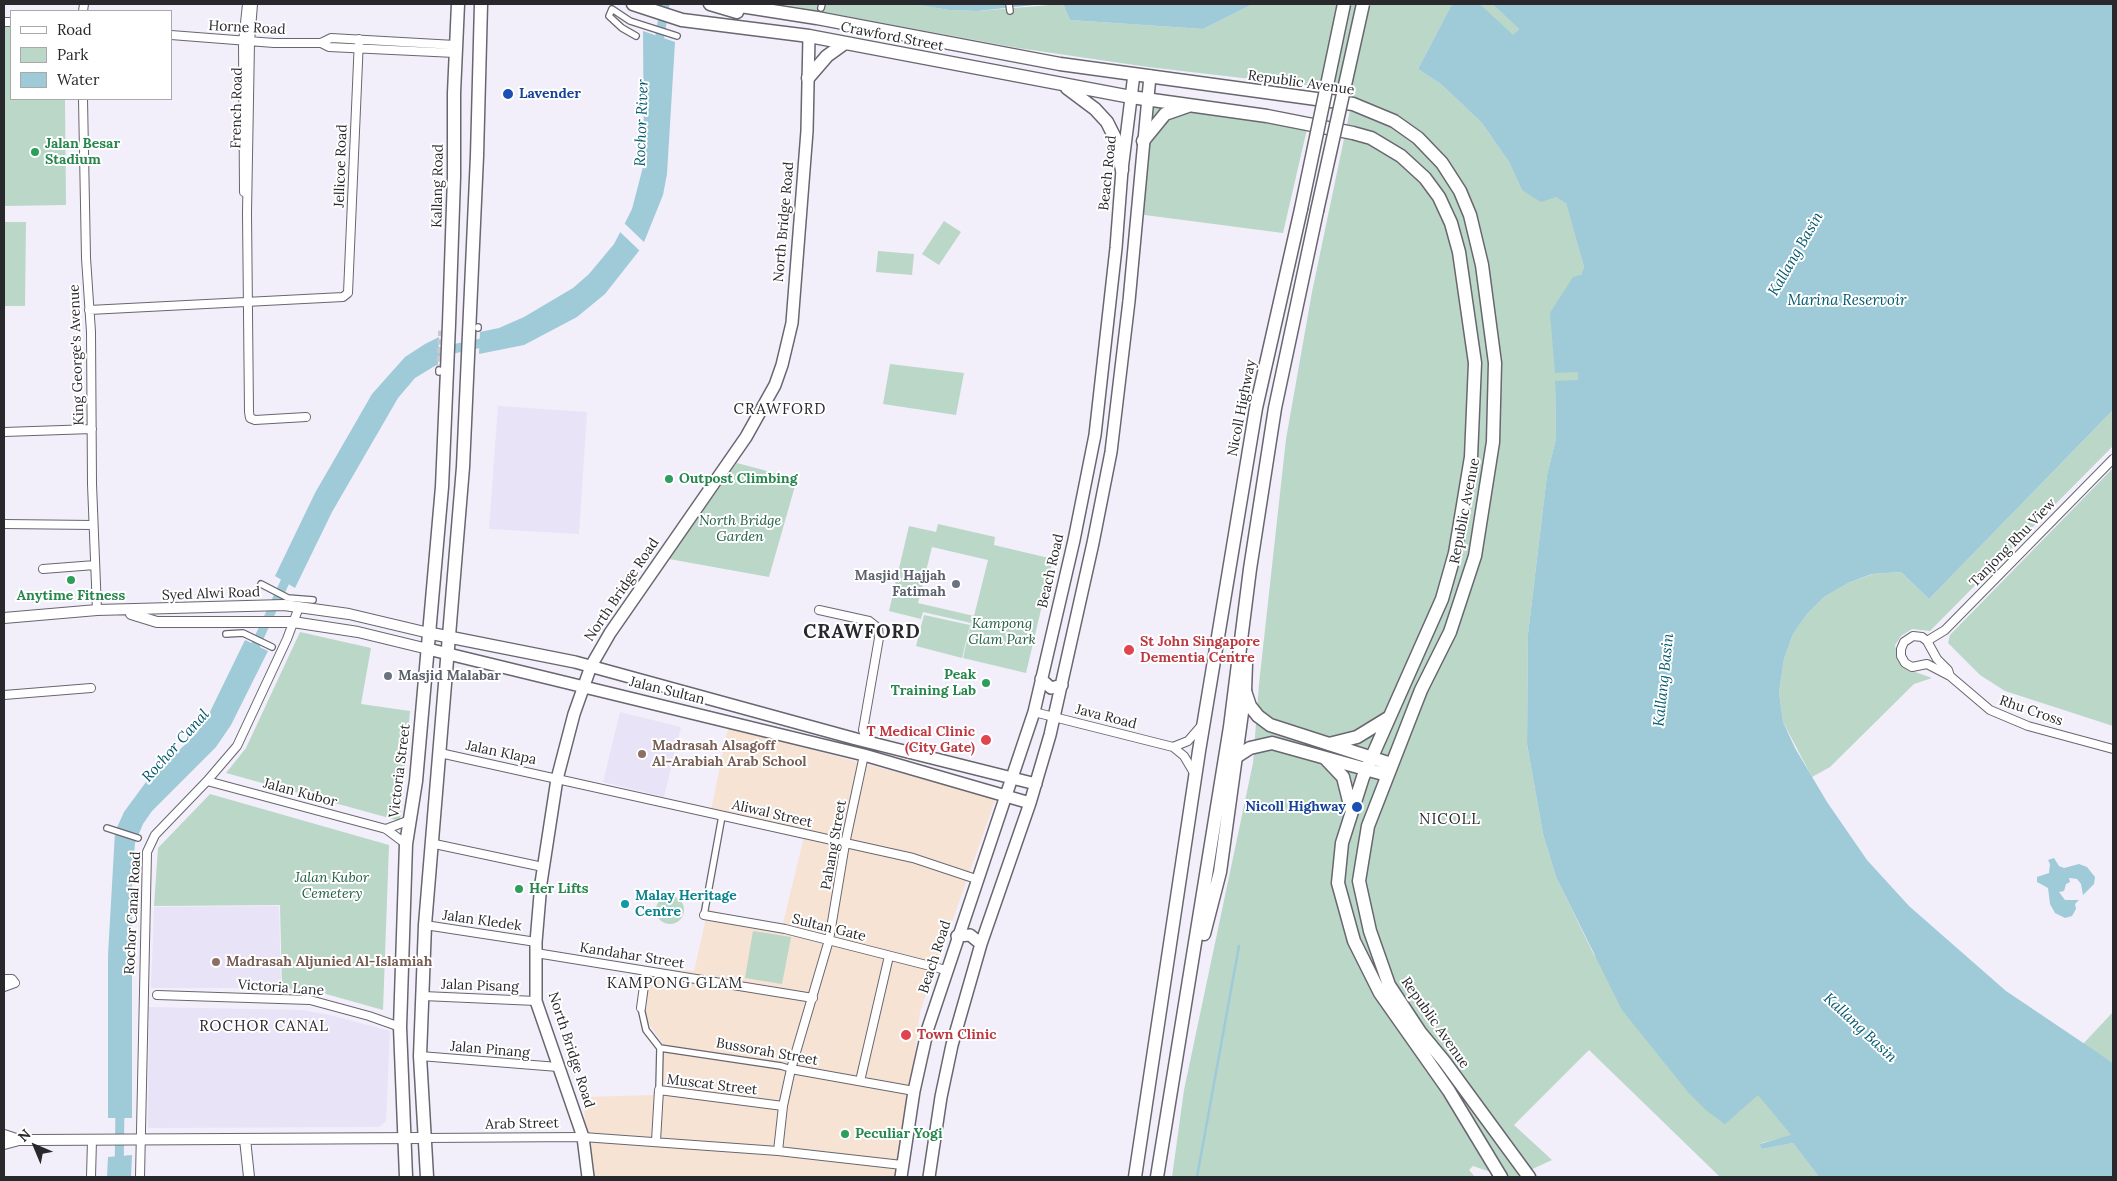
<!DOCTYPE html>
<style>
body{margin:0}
#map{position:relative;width:2117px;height:1181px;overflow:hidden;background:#f2effb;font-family:Lora,serif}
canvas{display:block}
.frame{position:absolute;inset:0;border:5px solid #29282c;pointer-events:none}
.legend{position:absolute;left:10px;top:10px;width:162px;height:90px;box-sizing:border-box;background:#fff;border:1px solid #a9a9ab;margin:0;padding:6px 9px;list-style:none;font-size:15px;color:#29282c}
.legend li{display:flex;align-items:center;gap:10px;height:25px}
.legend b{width:25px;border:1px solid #a9a9ab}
.north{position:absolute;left:10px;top:1121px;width:50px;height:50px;-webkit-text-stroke:4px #fff;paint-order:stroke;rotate:315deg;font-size:14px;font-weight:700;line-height:20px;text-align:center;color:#29282c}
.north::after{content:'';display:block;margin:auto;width:18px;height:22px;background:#29282c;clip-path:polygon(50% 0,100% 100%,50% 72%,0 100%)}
</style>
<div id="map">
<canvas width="2117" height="1181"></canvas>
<div class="frame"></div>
<ul class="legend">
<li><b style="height:6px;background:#fff"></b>Road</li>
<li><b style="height:14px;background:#bad7c7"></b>Park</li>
<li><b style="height:14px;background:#9fcad8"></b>Water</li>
</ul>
<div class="north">N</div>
</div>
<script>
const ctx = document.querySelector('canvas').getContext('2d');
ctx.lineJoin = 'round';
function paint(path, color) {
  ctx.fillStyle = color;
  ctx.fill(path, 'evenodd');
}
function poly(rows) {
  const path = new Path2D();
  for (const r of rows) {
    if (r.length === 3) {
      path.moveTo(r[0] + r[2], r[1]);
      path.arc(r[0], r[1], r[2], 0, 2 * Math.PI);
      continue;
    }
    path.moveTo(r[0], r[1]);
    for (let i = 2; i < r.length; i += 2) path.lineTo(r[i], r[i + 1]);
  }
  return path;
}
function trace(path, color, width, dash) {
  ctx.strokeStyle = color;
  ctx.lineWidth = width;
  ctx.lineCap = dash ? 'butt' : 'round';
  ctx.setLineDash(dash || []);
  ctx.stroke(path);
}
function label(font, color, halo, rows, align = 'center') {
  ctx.font = font + ' Lora,serif';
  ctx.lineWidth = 4;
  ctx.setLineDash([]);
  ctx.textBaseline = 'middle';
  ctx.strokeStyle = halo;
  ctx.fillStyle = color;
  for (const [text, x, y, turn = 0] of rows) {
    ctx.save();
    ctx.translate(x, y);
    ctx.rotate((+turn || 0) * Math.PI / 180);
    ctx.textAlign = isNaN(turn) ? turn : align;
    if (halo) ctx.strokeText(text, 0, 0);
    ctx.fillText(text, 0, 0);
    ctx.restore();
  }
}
paint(poly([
 [728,728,996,798,920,1012,899,1177,590,1177,583,1097,653,1095,664,1046,645,1018,643,968,694,971,708,909,781,931,806,829,711,810]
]), '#f7e3d4');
paint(poly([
 [498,406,587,412,579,534,489,529],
 [620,712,681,727,664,797,603,782],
 [279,906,281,988,151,988,154,907],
 [149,1007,303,1010,334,1016,390,1031,386,1121,379,1127,148,1128]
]), '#e8e3f6');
paint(poly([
 [781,4,912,4,949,10,977,11,1063,4,1070,20,1203,29,1253,4,1452,4,1418,69,1442,85,1482,123,1509,162,1522,190,1556,197,1566,202,1584,267,1581,275,1578,381,1555,382,1556,439,1547,475,1528,634,1527,744,1543,834,1556,877,1594,955,1758,1094,1792,1136,1761,1143,1762,1149,1793,1143,1819,1177,1720,1177,1589,1050,1514,1125,1552,1160,1515,1177,1506,1177,1473,1166,1469,1170,1475,1177,1172,1177,1184,1090,1253,763,1259,684,1286,439,1312,292,1354,91,1148,67,1018,48],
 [1480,4,1492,4,1519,29,1513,36],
 [4,25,11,25,11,99,65,99,66,205,4,206],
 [1147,98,1307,129,1283,233,1137,214],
 [944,221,961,232,939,265,922,254],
 [4,222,26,222,25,306,4,306],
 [878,251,914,254,912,275,876,272],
 [890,364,964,373,956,415,883,404],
 [2113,410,2113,446,1930,631,1912,629,1901,636,1895,645,1898,659,1907,669,1932,678,1914,684,1830,767,1812,777,1783,722,1779,692,1784,659,1793,634,1807,614,1824,597,1848,583,1873,574,1901,572,1929,599],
 [737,463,797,479,769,577,669,559],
 [2113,468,2113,726,2005,691,1980,675,1948,643,1950,635],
 [938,524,995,537,994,545,1053,559,1026,673,963,658,971,623,923,612,921,619,889,611,909,526,936,532],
 [932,547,988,560,974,616,918,603],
 [924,615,970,625,962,658,916,646],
 [300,632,371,648,361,704,410,711,400,821,226,773,246,748],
 [210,794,389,845,383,1010,319,992,282,988,280,905,154,906,158,848],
 [670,910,14],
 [753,931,791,937,782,984,745,978],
 [2113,1012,2113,1063,2083,1044]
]), '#bad7c7');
paint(poly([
 [912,4,1044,4,977,11,949,10],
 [1063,4,1253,4,1203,29,1070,20],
 [1452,4,1480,4,1513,35,1519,29,1492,4,2113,4,2113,410,1929,599,1901,572,1872,574,1848,583,1824,597,1807,614,1793,634,1784,659,1779,692,1783,722,1795,748,1827,802,1867,860,1909,906,2006,991,2113,1063,2113,1177,1819,1177,1793,1143,1762,1149,1760,1144,1791,1135,1758,1095,1725,1124,1707,1111,1688,1092,1622,1010,1556,877,1543,834,1527,744,1528,634,1547,475,1556,439,1555,381,1578,380,1578,372,1555,373,1550,313,1573,277,1581,275,1584,267,1566,203,1556,197,1541,202,1522,190,1509,162,1482,123,1442,85,1418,69],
 [643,31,675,42,667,174,663,195,642,247,605,294,577,317,524,345,479,354,480,332,499,328,524,317,573,288,589,274,614,244,626,221,632,209,644,163],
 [439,337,438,364,415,378,398,398,332,512,295,588,275,576,315,493,372,394,405,357,425,344],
 [245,640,268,651,231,725,216,747,152,811,143,824,135,843,132,882,132,1118,108,1118,108,955,115,832,124,812,146,782,196,734,206,720],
 [2054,858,2059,866,2064,868,2079,864,2087,867,2095,877,2094,884,2083,895,2081,884,2077,879,2069,878,2070,882,2066,884,2064,891,2059,892,2065,900,2079,900,2075,904,2076,909,2072,916,2065,918,2055,913,2050,904,2048,888,2037,882,2037,877,2049,873,2050,864,2048,860],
 [132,1155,131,1177,107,1177,108,1157]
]), '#9fcad8');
paint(poly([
 [623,222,645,243,641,252,618,230]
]), '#f2effb');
trace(poly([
 [1197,1177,1239,946]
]), '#9fcad8', 2.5);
trace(poly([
 [658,48,665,4],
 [429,354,491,341],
 [251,655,290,571],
 [119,1177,120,1108]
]), '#9fcad8', 9);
trace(poly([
 [439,370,441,328]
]), '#cac7d2', 5.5, [5.5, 3]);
const pedestrian = poly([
 [1009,4,1010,11],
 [821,8,822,4],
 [636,36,622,28,609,16,612,9,630,21,677,36],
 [478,328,478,327],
 [439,372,439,370],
 [261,584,288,598,313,600],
 [226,634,243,633,272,647],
 [107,828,138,838],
 [704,915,722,816],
 [641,1008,646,1030,660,1048,781,1066,791,1069],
 [659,1090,660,1048]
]);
const minor = poly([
 [253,4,250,42,247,213,249,412,250,418,255,420,306,417],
 [83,11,84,4],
 [4,22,11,22],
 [171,35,274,43,321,43,331,38,455,45],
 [321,43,329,47,455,53],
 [83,99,86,258,91,332,92,484,97,610],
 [244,192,243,42,247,4],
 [89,310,343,297,348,293,359,39],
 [4,432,92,429],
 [4,524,93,525],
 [43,569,95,565],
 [819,610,869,621,878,628,879,638,863,730,867,742],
 [1927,641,1945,630,2113,459],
 [1950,676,1927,664,1912,667,1905,663,1901,656,1901,649,1904,642,1913,636,1922,637,1927,641,1937,659,1948,670,1950,676,1990,710,2028,726,2113,749],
 [4,695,91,688],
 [1034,712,1173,747,1184,756,1194,773],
 [1173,747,1188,741,1201,726],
 [440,753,913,858,979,880],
 [207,781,386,829,406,844],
 [386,829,410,820],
 [430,843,543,867],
 [704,915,785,929,946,970],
 [425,925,536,942],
 [536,953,813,998],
 [4,979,12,979,15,983,4,987],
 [157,995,310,1000,369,1016,400,1027],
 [423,996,536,1001],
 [641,1008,646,971],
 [420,1056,558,1067],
 [791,1069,914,1091],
 [860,1081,889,956],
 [423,1138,583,1137,778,1151,902,1165],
 [656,1141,659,1090,783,1106],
 [778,1151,783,1106,791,1069,829,940,845,844,864,755],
 [91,1177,92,1140],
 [140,1177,147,852,155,835,207,781,237,746,287,639,299,607]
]);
const tertiary = poly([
 [131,614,157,622,293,622,358,632,428,649],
 [4,618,97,610,284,605,349,614,429,633],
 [4,1135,19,1140,34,1140,423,1138],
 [245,1139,249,1177],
 [4,1144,19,1140]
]);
const secondary = poly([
 [429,633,575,662,856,739,1036,784],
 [428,649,864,755,1030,803],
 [1041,679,1051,688,1062,685],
 [957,936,970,935,981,944],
 [588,1177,583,1137,536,1001,536,942,541,883,557,779,574,714,591,666,610,633,746,437,775,385,782,365,792,323,807,131,809,36],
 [901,1177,914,1091,928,1028,1034,712,1074,540,1095,435,1116,248,1122,170,1134,74],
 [929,1177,941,1097,952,1045,981,944,1030,803,1050,735,1093,543,1111,452,1129,301,1150,76]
]);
const primary = poly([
 [633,4,682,20,809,36,1131,97,1267,116,1353,133,1371,138,1401,156,1425,178,1439,197,1451,223,1459,252,1475,363,1471,457,1455,553,1442,599,1363,777,1342,843,1338,883,1354,941,1380,993,1449,1091,1501,1177],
 [710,4,737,12],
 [728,4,817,18,1060,64,1353,104,1394,121,1418,138,1442,163,1460,191,1470,215,1482,265,1495,363,1493,442,1475,556,1450,632,1421,690,1368,826,1359,881,1370,931,1389,985,1420,1032,1444,1061,1529,1177],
 [808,78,827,56,845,43],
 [1067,88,1095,109,1107,122,1115,138,1122,170],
 [1143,141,1165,114,1188,106],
 [1245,691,1250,706,1258,716,1270,725,1391,764],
 [1329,744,1357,737,1388,718],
 [1236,757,1250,748,1272,743,1387,775],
 [1325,758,1343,777,1351,809],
 [406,1177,400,1027,406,844,416,781,442,487,449,324,454,177,454,93,458,4],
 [427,1177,420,1056,425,925,463,467,477,156,481,4]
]);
const trunk = poly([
 [1204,934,1220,872,1245,691,1246,663],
 [1135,1177,1199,751,1256,408,1301,209],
 [1157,1177,1230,727,1250,569,1275,408,1317,211]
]);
trace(pedestrian, '#696670', 8);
trace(minor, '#696670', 10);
trace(tertiary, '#696670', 12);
trace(secondary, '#696670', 14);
trace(primary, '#696670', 15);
trace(trunk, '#696670', 15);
trace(pedestrian, '#fff', 5.5);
trace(minor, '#fff', 8);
trace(tertiary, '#fff', 10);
trace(secondary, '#fff', 11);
trace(primary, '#fff', 12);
trace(trunk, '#fff', 12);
const trunkBridge = poly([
 [1301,209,1344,4],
 [1317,211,1363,4]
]);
trace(trunkBridge, '#696670', 15, []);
trace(trunkBridge, '#fff', 12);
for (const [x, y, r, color] of [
 [508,94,6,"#1a4fb4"],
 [35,152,5,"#2e9e5b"],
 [669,479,5,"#2e9e5b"],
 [71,580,5,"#2e9e5b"],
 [956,584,5,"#6b7280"],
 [1129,650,6,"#e0444e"],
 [388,676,5,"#6b7280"],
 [986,683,5,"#2e9e5b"],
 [986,740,6,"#e0444e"],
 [642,754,5,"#8d6e63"],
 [1357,807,6,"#1a4fb4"],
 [519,889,5,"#2e9e5b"],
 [625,904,5,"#0f9aa8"],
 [216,962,5,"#8d6e63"],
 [906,1035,6,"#e0444e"],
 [845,1134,5,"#2e9e5b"]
]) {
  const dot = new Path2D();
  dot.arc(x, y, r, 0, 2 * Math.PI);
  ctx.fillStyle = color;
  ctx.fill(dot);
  trace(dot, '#fff', 2);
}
label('14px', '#29282c', '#fff', [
 ["Horne Road",247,28,3],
 ["Crawford Street",892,37,11],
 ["Republic Avenue",1301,83,8],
 ["French Road",237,108,-89],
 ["Jellicoe Road",341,166,-88],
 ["Beach Road",1108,173,-84],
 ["Kallang Road",438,186,-89],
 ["North Bridge Road",784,222,-85],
 ["King George's Avenue",77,355,-92],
 ["Nicoll Highway",1242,408,-79],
 ["Republic Avenue",1465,511,-79],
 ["Tanjong Rhu View",2013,543,-46],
 ["Beach Road",1051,571,-77],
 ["North Bridge Road",622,590,-56],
 ["Syed Alwi Road",211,594,-2],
 ["Jalan Sultan",667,691,14],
 ["Rhu Cross",2031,711,19],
 ["Java Road",1106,717,14],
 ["Jalan Klapa",501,753,12],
 ["Victoria Street",400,771,-83],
 ["Jalan Kubor",300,793,15],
 ["Aliwal Street",772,814,13],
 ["Pahang Street",834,845,-80],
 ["Rochor Canal Road",133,913,-87],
 ["Jalan Kledek",482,921,8],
 ["Sultan Gate",829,928,14],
 ["Kandahar Street",632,956,9],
 ["Beach Road",935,957,-72],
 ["Jalan Pisang",480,986,2],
 ["Victoria Lane",281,988,4],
 ["Republic Avenue",1435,1023,55],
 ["Jalan Pinang",490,1050,5],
 ["North Bridge Road",571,1050,72],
 ["Bussorah Street",767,1052,10],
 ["Muscat Street",712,1085,7],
 ["Arab Street",522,1124,-1]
]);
label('bold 14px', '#164399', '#fff', [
 ["Lavender",519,94],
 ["Nicoll Highway",1346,807,"right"]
], 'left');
label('bold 14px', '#27864d', '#fff', [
 ["Jalan Besar",45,144],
 ["Stadium",45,160],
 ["Outpost Climbing",679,479],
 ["Anytime Fitness",71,596,"center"],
 ["Peak",976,675,"right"],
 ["Training Lab",976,691,"right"],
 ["Her Lifts",529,889],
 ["Peculiar Yogi",855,1134]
], 'left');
label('italic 14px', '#205e42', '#fff', [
 ["North Bridge",740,521],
 ["Garden",740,537],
 ["Kampong",1002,624],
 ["Glam Park",1002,640],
 ["Jalan Kubor",332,878],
 ["Cemetery",332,894]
]);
label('bold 14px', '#5b616d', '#fff', [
 ["Masjid Hajjah",946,576],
 ["Fatimah",946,592],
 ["Masjid Malabar",398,676,"left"]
], 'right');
label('bold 14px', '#be3a42', '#fff', [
 ["St John Singapore",1140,642],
 ["Dementia Centre",1140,658],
 ["T Medical Clinic",975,732,"right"],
 ["(City Gate)",975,748,"right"],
 ["Town Clinic",917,1035]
], 'left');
label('bold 14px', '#785e54', '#fff', [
 ["Madrasah Alsagoff",652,746],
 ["Al-Arabiah Arab School",652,762],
 ["Madrasah Aljunied Al-Islamiah",226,962]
], 'left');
label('bold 14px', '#0d838f', '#fff', [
 ["Malay Heritage",635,896],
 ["Centre",635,912]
], 'left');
label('italic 15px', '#00586d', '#fff', [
 ["Rochor River",642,123,-88],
 ["Kallang Basin",1796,254,-60],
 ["Marina Reservoir",1847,301],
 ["Kallang Basin",1664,680,-84],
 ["Rochor Canal",176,746,-48],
 ["Kallang Basin",1860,1028,43]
]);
ctx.letterSpacing = '1px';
label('15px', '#29282c', '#fff', [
 ["CRAWFORD",780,410],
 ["NICOLL",1450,820],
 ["KAMPONG GLAM",675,984],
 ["ROCHOR CANAL",264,1027]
]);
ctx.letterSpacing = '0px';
ctx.letterSpacing = '1px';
label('bold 19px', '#29282c', '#fff', [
 ["CRAWFORD",862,633]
]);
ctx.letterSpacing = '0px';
</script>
